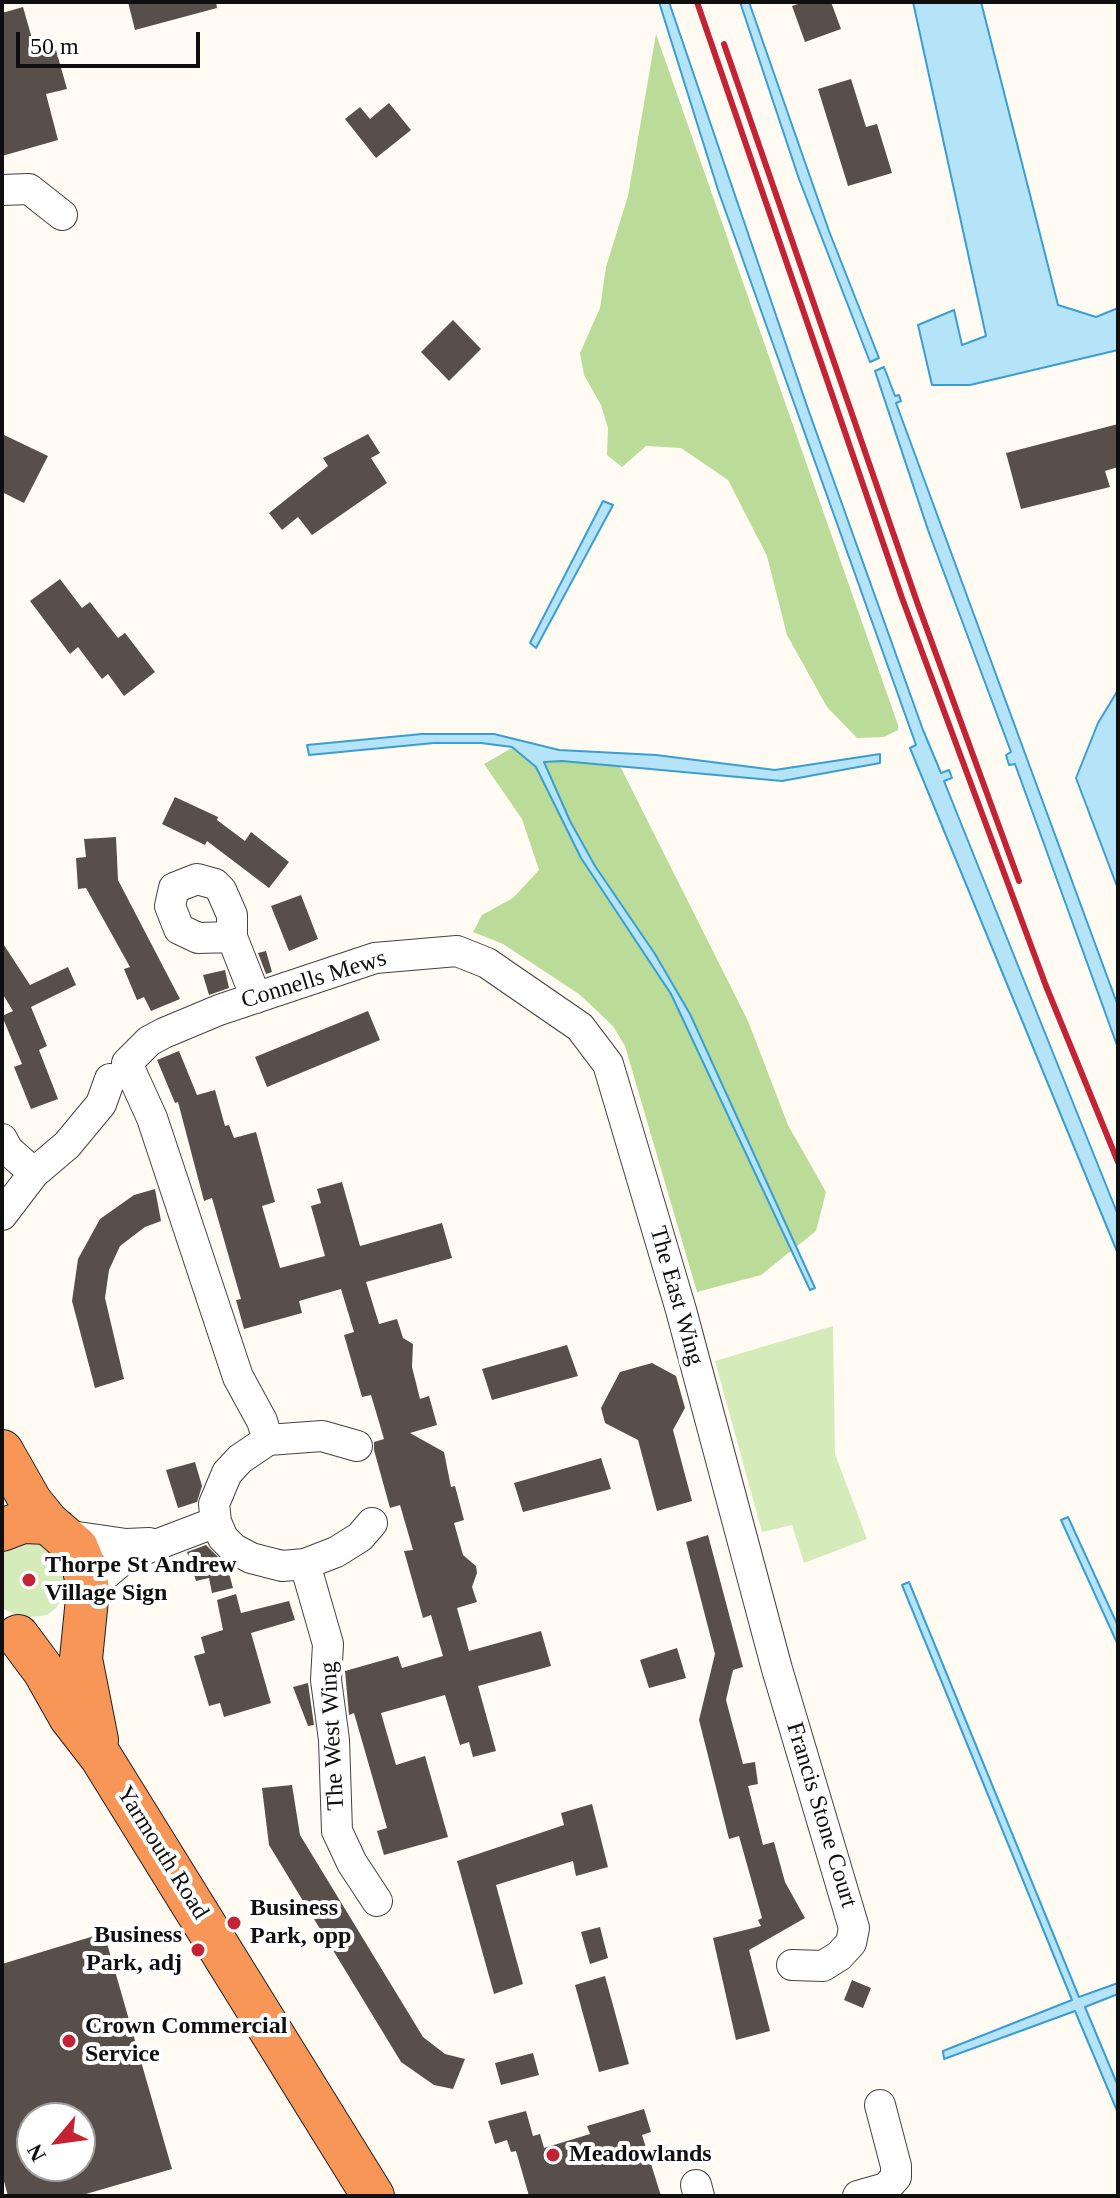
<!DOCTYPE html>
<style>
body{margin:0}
#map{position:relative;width:1120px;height:2198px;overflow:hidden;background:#fffbf2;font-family:"Times New Roman",serif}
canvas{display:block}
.frame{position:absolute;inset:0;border:4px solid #0f0f0f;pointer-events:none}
.north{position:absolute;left:16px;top:2102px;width:80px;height:80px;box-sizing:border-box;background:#fff;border:2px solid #9f9f9f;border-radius:50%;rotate:241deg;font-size:22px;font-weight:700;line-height:32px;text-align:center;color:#0f0f0f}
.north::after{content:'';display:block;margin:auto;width:28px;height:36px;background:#c32335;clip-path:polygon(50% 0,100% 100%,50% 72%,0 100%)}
.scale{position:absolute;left:16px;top:32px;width:184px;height:36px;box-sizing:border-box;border:4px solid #0f0f0f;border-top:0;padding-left:10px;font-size:24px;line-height:28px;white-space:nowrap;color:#0f0f0f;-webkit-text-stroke:6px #fff;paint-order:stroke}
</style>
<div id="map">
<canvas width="1120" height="2198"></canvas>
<div class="frame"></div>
<div class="north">N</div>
<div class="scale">50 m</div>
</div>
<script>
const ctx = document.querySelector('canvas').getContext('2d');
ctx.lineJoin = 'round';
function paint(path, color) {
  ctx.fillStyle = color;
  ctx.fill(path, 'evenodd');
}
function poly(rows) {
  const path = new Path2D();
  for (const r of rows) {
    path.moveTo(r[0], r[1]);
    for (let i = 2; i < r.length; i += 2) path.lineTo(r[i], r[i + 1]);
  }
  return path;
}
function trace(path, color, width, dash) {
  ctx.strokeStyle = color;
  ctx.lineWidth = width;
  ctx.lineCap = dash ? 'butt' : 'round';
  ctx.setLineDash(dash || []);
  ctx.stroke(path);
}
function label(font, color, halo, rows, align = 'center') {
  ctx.font = font + ' "Times New Roman",serif';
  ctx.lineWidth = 8;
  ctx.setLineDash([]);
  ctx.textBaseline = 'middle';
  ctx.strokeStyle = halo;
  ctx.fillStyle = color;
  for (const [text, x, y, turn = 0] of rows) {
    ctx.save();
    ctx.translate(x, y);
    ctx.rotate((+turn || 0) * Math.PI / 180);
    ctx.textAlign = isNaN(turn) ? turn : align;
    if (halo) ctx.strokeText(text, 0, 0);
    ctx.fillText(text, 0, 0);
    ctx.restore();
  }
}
paint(poly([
 [833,1326,835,1454,867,1539,804,1563,792,1525,762,1532,715,1361],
 [36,1539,57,1551,69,1585,57,1607,47,1615,22,1618,2,1608,2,1549]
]), '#d6ebba');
paint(poly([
 [656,34,898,725,898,730,884,737,857,738,827,707,787,635,767,556,728,480,681,448,646,446,622,467,607,455,608,428,601,405,584,375,580,353,600,308,606,267,628,196],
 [517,745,618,762,748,1021,788,1125,826,1192,816,1231,761,1275,697,1292,625,1046,613,1026,579,994,503,944,473,932,482,915,513,898,539,870,522,819,484,764]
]), '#bbdc98');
const water = poly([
 [659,2,669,2,808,409,923,730,941,773,949,770,952,778,944,781,1118,1215,1118,1254,910,748,916,745,718,190,659,2],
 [740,2,749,2,829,231,879,358,870,362,799,179,740,2],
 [913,2,981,2,1058,305,1096,317,1118,308,1118,350,970,385,932,385,918,325,954,310,962,345,986,336,913,2],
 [884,367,895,396,899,395,901,401,896,403,1118,1006,1118,1048,1015,764,1009,765,1006,755,1011,752,928,530,875,371,884,367],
 [603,501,613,505,536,648,530,643,603,501],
 [1118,690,1118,889,1076,778,1098,723,1118,690],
 [422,734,494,734,559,750,656,755,775,770,880,754,880,763,782,781,562,761,544,762,570,821,595,866,655,954,690,1014,815,1288,810,1290,671,994,581,858,536,767,512,747,481,743,434,743,309,755,307,745,422,734],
 [1068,1517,1118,1626,1118,1645,1061,1520,1068,1517],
 [909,1582,1079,1997,1118,1983,1118,1994,1085,2007,1118,2086,1118,2113,1075,2011,944,2059,943,2051,1072,2000,902,1585,909,1582]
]);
paint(water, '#b5e3f8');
trace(water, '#3a9ed1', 2);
paint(poly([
 [128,2,216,2,217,8,135,30],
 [804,2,831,2,841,29,805,42,792,6],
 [23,7,37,56,56,50,67,89,46,94,58,140,2,156,2,13],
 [851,79,866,127,877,124,892,173,848,186,818,89],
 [389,103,411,130,376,158,345,119,360,107,370,119],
 [453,320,481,349,449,381,421,352],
 [1118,424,1118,467,1105,471,1110,487,1021,509,1006,453],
 [2,434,48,456,24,503,2,492],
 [368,434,380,453,371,458,387,483,312,535,298,517,282,530,269,513,328,466,323,458],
 [60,579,82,608,90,602,118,638,125,633,155,672,124,696,108,674,102,679,78,647,70,654,30,601],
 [175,797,218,817,217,820,245,841,251,832,289,862,269,888,207,841,205,845,162,824],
 [116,837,118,880,180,999,151,1011,144,997,137,1000,124,969,130,967,86,888,78,889,76,858,86,857,84,839],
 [301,895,318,939,289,951,271,906],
 [2,942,30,985,68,967,76,985,31,1007,47,1046,39,1050,58,1099,31,1109,14,1067,22,1064,2,1016,13,1011,2,993],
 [266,951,272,972,266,974,258,953],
 [225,970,229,988,209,995,203,975],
 [368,1011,380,1040,267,1087,255,1057],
 [179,1051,197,1095,215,1090,225,1126,229,1125,234,1138,256,1132,275,1202,262,1206,280,1268,325,1256,311,1206,321,1203,317,1189,342,1182,360,1246,442,1223,452,1258,366,1282,379,1324,397,1319,403,1338,413,1344,412,1367,420,1399,429,1396,437,1425,410,1433,444,1452,451,1487,455,1486,464,1520,454,1523,463,1555,476,1566,477,1573,472,1587,477,1602,457,1608,469,1651,541,1631,551,1666,478,1686,496,1751,473,1757,469,1742,460,1745,445,1695,381,1713,396,1765,425,1756,448,1837,384,1855,377,1831,387,1828,354,1713,349,1715,345,1671,398,1656,402,1668,443,1656,431,1615,423,1618,404,1551,413,1550,400,1505,390,1508,374,1450,374,1442,384,1439,371,1395,362,1397,344,1335,354,1332,341,1289,299,1301,302,1313,244,1329,236,1300,241,1299,212,1198,204,1201,178,1102,175,1103,157,1060],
 [155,1189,161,1221,145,1227,120,1246,109,1270,105,1298,124,1379,95,1388,72,1301,78,1259,100,1219,134,1195],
 [567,1345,578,1376,492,1400,482,1369],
 [652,1363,676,1376,685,1408,673,1430,692,1501,657,1511,638,1440,605,1423,601,1408,620,1372],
 [601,1458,611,1489,523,1512,514,1483],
 [195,1462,202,1486,197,1502,178,1508,166,1470],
 [708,1535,743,1667,733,1670,726,1700,743,1764,755,1762,758,1784,748,1786,763,1845,774,1842,785,1882,805,1918,749,1950,770,2031,736,2040,713,1938,761,1926,758,1920,762,1918,739,1836,729,1839,699,1720,715,1654,686,1542],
 [206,1545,227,1566,233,1588,212,1593,209,1578,196,1581,187,1552],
 [236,1594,241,1613,289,1601,295,1620,251,1633,271,1703,224,1717,220,1703,209,1706,194,1656,205,1653,201,1637,223,1630,217,1600],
 [677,1648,686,1678,649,1688,640,1660],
 [308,1683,314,1725,308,1726,293,1687],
 [292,1785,300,1835,423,2037,445,2054,465,2059,453,2089,434,2085,401,2062,269,1845,262,1788],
 [592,1804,608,1867,576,1876,573,1861,496,1885,523,1984,494,1994,457,1861,564,1825,561,1813],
 [600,1927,608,1958,590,1964,581,1932],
 [104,1933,172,2169,79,2196,8,2196,2,2174,2,1964],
 [32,2118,80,2118,80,2166,32,2166],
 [605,1976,629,2064,599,2072,575,1985],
 [852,1980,871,1988,863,2008,844,2000],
 [533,2053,539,2075,501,2085,495,2063],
 [644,2109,651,2132,642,2135,661,2196,529,2196,516,2151,511,2152,507,2140,495,2144,488,2121,526,2111,533,2136,540,2134,544,2148,590,2134,587,2126]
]), '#584f4b');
const minor = poly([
 [2,190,29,189,62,215],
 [232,937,198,938,179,929,170,906,174,888,197,879,215,884,221,890,232,915,232,937,256,998],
 [2,1139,8,1150,34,1173],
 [2,1215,34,1173,67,1145,101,1104,110,1079],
 [268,1440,262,1421,238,1377,152,1118,127,1063,149,1041,164,1033,219,1010,375,958,457,951,487,963,580,1027,608,1064,681,1310,777,1669,854,1928,851,1943,839,1956,823,1966,792,1965],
 [357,1446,322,1436,268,1440,240,1459,227,1473,214,1504,216,1522,223,1538,234,1549,251,1558,282,1566,305,1564,336,1552,360,1537,372,1523],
 [64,1535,126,1544,149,1543],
 [305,1564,328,1644,326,1680,334,1740,337,1831,352,1863,377,1901],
 [88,1589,127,1556,216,1522],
 [696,2185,699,2196],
 [858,2196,886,2188,896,2177,896,2166,880,2105]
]);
const highway = poly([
 [2,1451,31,1502,48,1523,77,1548,82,1560,88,1589,81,1659,97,1740],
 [2,1530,23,1522,48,1523],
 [18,1636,44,1671,70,1717,101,1757,373,2196]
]);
trace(minor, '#424242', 32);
trace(highway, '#202020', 44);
trace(minor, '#fff', 30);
trace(highway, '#f79657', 42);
trace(poly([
 [697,2,902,598,1046,986,1118,1162],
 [724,44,917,602,1019,881]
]), '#c32335', 6);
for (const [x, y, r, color] of [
 [29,1580,8,"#c32335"],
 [234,1923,8,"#c32335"],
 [198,1950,8,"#c32335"],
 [69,2041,8,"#c32335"],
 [553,2155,8,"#c32335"]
]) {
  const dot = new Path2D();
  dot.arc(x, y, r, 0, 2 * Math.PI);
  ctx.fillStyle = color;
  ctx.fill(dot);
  trace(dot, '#fff', 3);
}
label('24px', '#0f0f0f', '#fff', [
 ["Connells Mews",314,980,-17],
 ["The East Wing",676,1296,74],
 ["The West Wing",333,1736,-93],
 ["Francis Stone Court",821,1815,73],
 ["Yarmouth Road",162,1853,58]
]);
label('bold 24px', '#0f0f0f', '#fff', [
 ["Thorpe St Andrew",45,1566],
 ["Village Sign",45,1594],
 ["Business",250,1909],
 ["Park, opp",250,1937],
 ["Business",182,1936,"right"],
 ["Park, adj",182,1964,"right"],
 ["Crown Commercial",85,2027],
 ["Service",85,2055],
 ["Meadowlands",569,2155]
], 'left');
</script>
